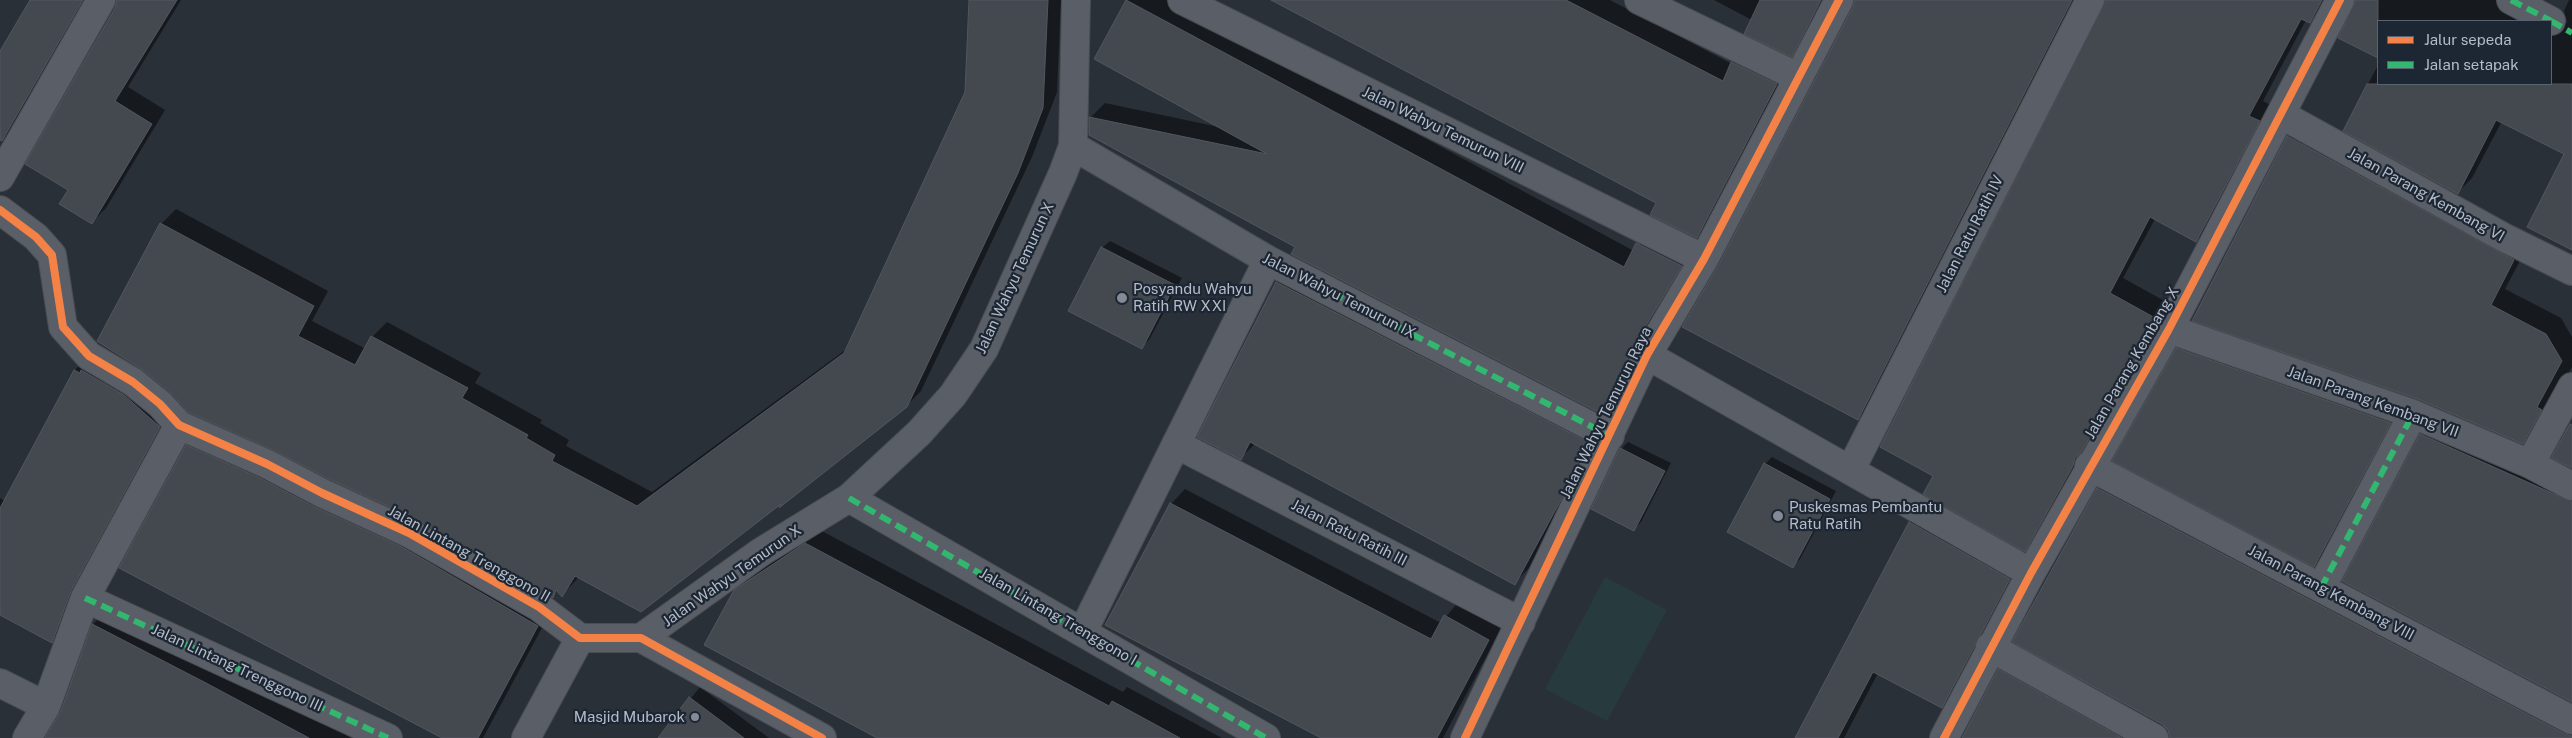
<!DOCTYPE html>
<style>
body{margin:0}
#map{position:relative;width:2572px;height:738px;overflow:hidden;background:#2a3038;font-family:"Public Sans",sans-serif}
canvas{display:block}
.legend{position:absolute;left:2377px;top:20px;width:175px;height:65px;box-sizing:border-box;background:#1d2633;border:1px solid #59626f;margin:0;padding:6px 9px;list-style:none;font-size:15px;color:#b4bcc9}
.legend li{display:flex;align-items:center;gap:10px;height:25px}
.legend b{width:25px;border:1px solid #59626f}
</style>
<div id="map">
<canvas width="2572" height="738"></canvas>
<ul class="legend">
<li><b style="height:6px;background:#f48246"></b>Jalur sepeda</li>
<li><b style="height:6px;background:#33b770"></b>Jalan setapak</li>
</ul>
</div>
<script>
const ctx = document.querySelector('canvas').getContext('2d');
ctx.lineJoin = 'round';
function paint(path, color) {
  ctx.fillStyle = color;
  ctx.fill(path, 'evenodd');
}
function poly(rows) {
  const path = new Path2D();
  for (const r of rows) {
    path.moveTo(r[0], r[1]);
    for (let i = 2; i < r.length; i += 2) path.lineTo(r[i], r[i + 1]);
  }
  return path;
}
function trace(path, color, width, dash) {
  ctx.strokeStyle = color;
  ctx.lineWidth = width;
  ctx.lineCap = dash ? 'butt' : 'round';
  ctx.setLineDash(dash || []);
  ctx.stroke(path);
}
function label(font, color, halo, rows, align = 'center') {
  ctx.font = font + ' "Public Sans",sans-serif';
  ctx.lineWidth = 4.5;
  ctx.setLineDash([]);
  ctx.textBaseline = 'middle';
  ctx.strokeStyle = halo;
  ctx.fillStyle = color;
  for (const [text, x, y, turn = 0] of rows) {
    ctx.save();
    ctx.translate(x, y);
    ctx.rotate((+turn || 0) * Math.PI / 180);
    ctx.textAlign = isNaN(turn) ? turn : align;
    if (halo) ctx.strokeText(text, 0, 0);
    ctx.fillText(text, 0, 0);
    ctx.restore();
  }
}
paint(poly([
 [1605,577,1667,610,1607,721,1545,689]
]), '#273a3e');
paint(poly([
 [31,0,88,0,16,126,2,140,0,139,0,53],
 [118,0,181,0,128,87,165,110,106,208,92,222,69,190],
 [970,0,1061,0,1057,92,1032,157,921,391,906,406,785,499,579,577,562,595,558,590,552,596,416,518,171,391,143,369,98,341,161,224,176,209,328,291,312,321,366,349,372,337,387,322,481,373,475,383,542,420,540,423,569,440,566,446,652,492,848,348,966,92],
 [1128,0,1169,0,1634,251,1652,229,1695,251,1616,398,1601,413,1297,247,1090,118,1105,103,1219,127,1095,59],
 [1274,0,1610,0,1732,64,1747,48,1791,70,1712,222,1697,237,1658,203],
 [1714,0,1829,0,1806,41,1792,55,1752,20],
 [1856,0,2079,0,1873,404,1858,419,1719,267,1854,8],
 [2107,0,2329,0,2310,22,2306,20,2263,101,2273,106,2211,226,2196,241,2155,219,2123,278,2170,304,2039,536,2025,550,1934,475],
 [2357,0,2500,0,2542,21,2378,21,2378,57,2340,37],
 [2569,0,2572,0,2572,249,2566,154,2502,121,2472,178,2457,193,2344,130,2378,65,2378,84,2551,84,2551,25,2558,29,2567,22,2564,11],
 [2304,121,2529,244,2505,289,2561,318,2572,337,2572,367,2538,427,2523,443,2419,398,2194,320,2288,136],
 [1110,241,1182,278,1149,340,1141,347,1102,248],
 [1291,268,1602,428,1576,483,1529,568,1514,583,1255,444,1240,458,1199,437,1277,282],
 [2192,334,2404,408,2329,551,2314,565,2177,349],
 [89,356,174,412,67,627,52,641,0,614,0,498,5,501,75,370],
 [2436,420,2572,482,2572,701,2421,435],
 [202,431,551,611,483,738,445,738,187,446],
 [1628,442,1671,463,1641,522,1634,529,1621,449],
 [1772,457,1836,491,1800,559,1793,566,1765,464],
 [2113,474,2572,716,2572,738,2171,738,2098,489],
 [1185,489,1441,623,1459,601,1503,625,1443,738,1324,738,1171,504],
 [1926,506,2026,562,1959,690,1942,706,1878,673,1844,738,1796,738,1910,522],
 [820,530,1123,692,1127,687,1222,738,879,738,735,591,751,576],
 [108,610,352,738,46,738,61,713,93,624],
 [2013,655,2163,738,1964,738,1999,670],
 [700,687,769,738,659,738]
]), '#0007');
const building = poly([
 [30,0,83,0,2,141,0,140,0,51,30,0],
 [117,0,177,0,115,101,152,124,92,224,59,204,68,190,25,164,115,8,117,0],
 [969,0,1048,0,1043,108,1018,173,907,407,779,508,781,504,641,612,575,576,562,597,556,590,553,598,416,519,329,479,273,450,188,412,170,392,143,370,97,341,160,223,314,306,298,336,355,365,371,336,468,388,462,398,528,435,526,438,555,455,552,461,637,506,844,353,965,92,969,0],
 [1126,0,1624,267,1636,243,1682,266,1633,347,1602,414,1291,254,1295,247,1089,135,1089,117,1267,154,1094,59,1126,0],
 [1271,0,1566,0,1723,81,1731,62,1777,84,1697,238,1650,215,1656,203,1271,0],
 [1760,0,1821,0,1792,57,1744,34,1760,0],
 [1855,0,2072,0,1858,420,1682,327,1718,266,1853,7,1855,0],
 [2106,0,2322,0,2310,23,2301,19,2249,116,2260,121,2196,242,2150,217,2110,293,2157,319,2081,453,2075,458,2073,466,2025,552,1923,494,1933,476,1880,447,2106,0],
 [2356,0,2378,0,2378,58,2338,38,2356,0],
 [2367,84,2572,84,2572,250,2527,227,2564,154,2496,120,2458,194,2343,131,2367,84],
 [2287,136,2514,260,2491,305,2546,334,2562,361,2537,407,2542,410,2523,444,2418,399,2192,321,2287,136],
 [1101,247,1175,285,1142,349,1068,311,1101,247],
 [1276,282,1588,442,1562,498,1515,585,1250,442,1241,460,1197,437,1276,282],
 [2176,348,2391,423,2314,567,2112,461,2176,348],
 [74,370,80,373,81,370,124,395,160,427,71,591,52,643,0,615,0,508,74,370],
 [2570,424,2572,425,2572,468,2551,458,2570,424],
 [2420,434,2572,502,2572,702,2342,581,2420,434],
 [186,445,260,478,315,507,402,547,538,626,478,738,442,738,119,568,186,445],
 [1620,448,1665,471,1634,531,1591,509,1620,448],
 [1764,463,1830,499,1793,568,1727,532,1764,463],
 [2097,488,2565,734,2572,736,2572,738,2170,738,2168,730,2162,724,2012,642,2097,488],
 [1170,503,1431,639,1444,615,1489,640,1437,738,1321,738,1105,625,1170,503],
 [1909,522,2010,579,1942,708,1873,672,1838,738,1795,738,1909,522],
 [805,543,1109,706,1112,701,1180,738,877,738,704,645,734,590,805,543],
 [92,624,206,683,309,738,45,738,61,711,92,624],
 [1998,669,2122,738,1962,738,1998,669],
 [689,697,744,738,658,738,689,697]
]);
paint(building, '#444950');
trace(building, '#52575f', 1);
const street = poly([
 [1182,0,1704,259],
 [1639,0,1798,77],
 [2511,0,2551,21],
 [2282,115,2503,237,2572,271],
 [1073,146,1268,260,1610,436],
 [0,177,101,0],
 [0,210,36,237,52,255,63,327,89,356,133,382,160,404,179,425,267,464,322,493,409,533,539,607,580,638,641,638,822,738],
 [2169,329,2413,414,2530,464,2572,486],
 [1647,355,2031,573],
 [1176,444,1521,622],
 [2530,464,2572,387],
 [2089,466,2572,720],
 [1851,469,2090,0],
 [849,498,1266,738],
 [2321,588,2413,414],
 [85,598,388,738],
 [1083,631,1268,260],
 [641,638,761,552,849,498,919,433,953,395,984,349,1063,173,1073,146,1076,0],
 [1990,647,2154,738],
 [0,683,46,706],
 [27,738,46,706,85,598,179,425],
 [526,738,580,638],
 [1465,738,1647,355,1704,259,1839,0],
 [1944,738,2031,573,2169,329,2340,0]
]);
trace(street, '#484c53', 30);
trace(street, '#5a5e66', 28);
trace(poly([
 [2511,0,2551,21],
 [2551,21,2572,33],
 [1268,260,1610,436],
 [849,498,1266,738],
 [2321,588,2413,414],
 [85,598,388,738]
]), '#33b770', 6, [12, 6]);
trace(poly([
 [0,210,36,237,52,255,63,327,89,356,133,382,160,404,179,425,267,464,322,493,409,533,539,607,580,638,641,638,822,738],
 [1465,738,1647,355,1704,259,1839,0],
 [1944,738,2031,573,2169,329,2340,0]
]), '#f48246', 8);
for (const [x, y, r, color] of [
 [1122,298,6,"#848b96"],
 [1778,516,6,"#848b96"],
 [695,717,5,"#848b96"]
]) {
  const dot = new Path2D();
  dot.arc(x, y, r, 0, 2 * Math.PI);
  ctx.fillStyle = color;
  ctx.fill(dot);
  trace(dot, '#1d2633', 2);
}
label('15px', '#b4bcc9', '#1d2633', [
 ["Jalan Wahyu Temurun VIII",1443,130,26],
 ["Jalan Parang Kembang VI",2426,195,29],
 ["Jalan Ratu Ratih IV",1970,234,-63],
 ["Jalan Wahyu Temurun X",1015,278,-65],
 ["Jalan Wahyu Temurun IX",1339,296,27],
 ["Jalan Parang Kembang X",2132,363,-60],
 ["Jalan Parang Kembang VII",2373,402,20],
 ["Jalan Wahyu Temurun Raya",1606,413,-64],
 ["Jalan Ratu Ratih III",1349,533,27],
 ["Jalan Lintang Trenggono II",469,554,29],
 ["Jalan Wahyu Temurun X",732,576,-35],
 ["Jalan Parang Kembang VIII",2331,593,28],
 ["Jalan Lintang Trenggono I",1058,617,30],
 ["Jalan Lintang Trenggono III",237,668,25]
]);
label('15px', '#b4bcc9', '#1d2633', [
 ["Posyandu Wahyu",1133,289],
 ["Ratih RW XXI",1133,306],
 ["Puskesmas Pembantu",1789,507],
 ["Ratu Ratih",1789,524],
 ["Masjid Mubarok",685,717,"right"]
], 'left');
</script>
